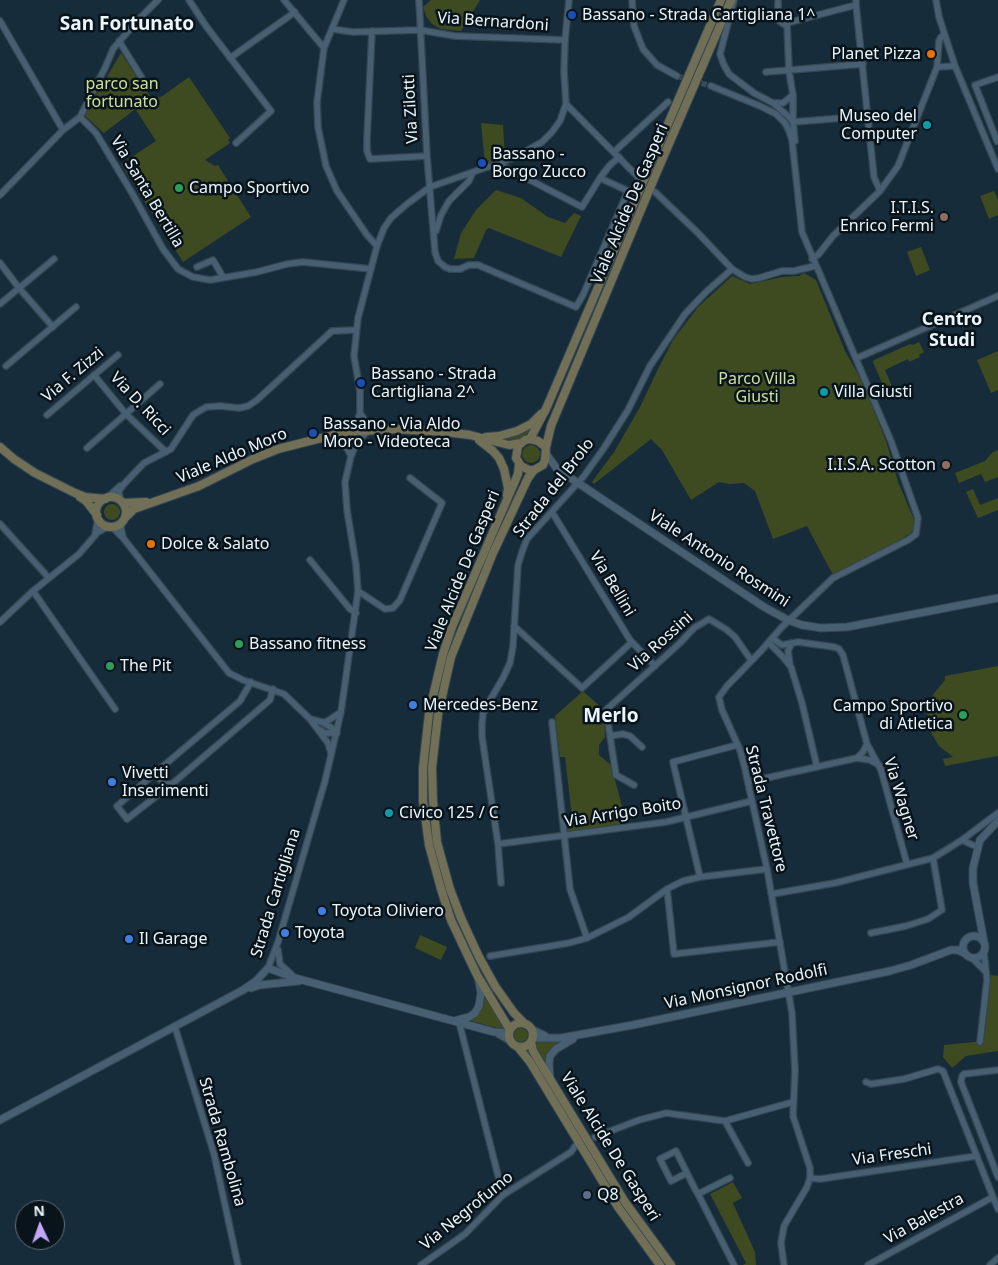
<!DOCTYPE html>
<style>
body{margin:0}
#map{position:relative;width:998px;height:1265px;overflow:hidden;background:#162c3b;font-family:"Noto Sans",sans-serif}
canvas{display:block}
.north{position:absolute;left:15px;top:1200px;width:50px;height:50px;box-sizing:border-box;background:#09131a;border:1px solid #636d75;border-radius:50%;rotate:357deg;font-size:14px;font-weight:700;line-height:20px;text-align:center;color:#eaf5fd}
.north::after{content:'';display:block;margin:auto;width:18px;height:22px;background:#c0a8f4;clip-path:polygon(50% 0,100% 100%,50% 72%,0 100%)}
</style>
<div id="map">
<canvas width="998" height="1265"></canvas>
<div class="north">N</div>
</div>
<script>
const ctx = document.querySelector('canvas').getContext('2d');
ctx.lineJoin = 'round';
function paint(path, color) {
  ctx.fillStyle = color;
  ctx.fill(path, 'evenodd');
}
function poly(rows) {
  const path = new Path2D();
  for (const r of rows) {
    if (r.length === 3) {
      path.moveTo(r[0] + r[2], r[1]);
      path.arc(r[0], r[1], r[2], 0, 2 * Math.PI);
      continue;
    }
    path.moveTo(r[0], r[1]);
    for (let i = 2; i < r.length; i += 2) path.lineTo(r[i], r[i + 1]);
  }
  return path;
}
function trace(path, color, width, dash) {
  ctx.strokeStyle = color;
  ctx.lineWidth = width;
  ctx.lineCap = dash ? 'butt' : 'round';
  ctx.setLineDash(dash || []);
  ctx.stroke(path);
}
function label(font, color, halo, rows, align = 'center') {
  ctx.font = font + ' "Noto Sans",sans-serif';
  ctx.lineWidth = 5;
  ctx.setLineDash([]);
  ctx.textBaseline = 'middle';
  ctx.strokeStyle = halo;
  ctx.fillStyle = color;
  for (const [text, x, y, turn = 0] of rows) {
    ctx.save();
    ctx.translate(x, y);
    ctx.rotate((+turn || 0) * Math.PI / 180);
    ctx.textAlign = isNaN(turn) ? turn : align;
    if (halo) ctx.strokeText(text, 0, 0);
    ctx.fillText(text, 0, 0);
    ctx.restore();
  }
}
paint(poly([
 [431,0,480,0,461,31,441,29,432,24,426,16,423,7],
 [121,53,151,97,104,133,84,115],
 [189,77,230,138,228,140,230,143,205,160,215,166,218,165,251,217,183,262,121,164,156,141,136,110,153,98,161,97],
 [481,123,503,125,505,158,485,164],
 [496,190,521,198,548,217,565,223,574,213,581,216,561,257,489,228,486,230,474,258,454,259,461,233,476,210],
 [994,191,998,200,998,215,989,219,980,196],
 [921,247,930,270,916,276,907,252],
 [804,273,816,280,845,351,862,381,886,441,898,482,916,524,913,531,898,542,833,575,807,526,773,539,755,491,744,483,729,484,719,482,691,500,662,450,651,439,594,484,592,482,614,452,640,407,657,371,673,340,698,307,732,276,750,284,782,277,799,276],
 [919,342,924,352,919,355,920,357,909,362,908,359,885,370,893,389,884,388,873,362,874,360,910,344,913,345],
 [998,351,998,390,991,393,977,360],
 [533,425,527,435,520,440,512,441,499,439],
 [531,454,9],
 [998,450,998,477,985,482,981,474,959,483,955,473,985,461,993,452],
 [973,489,980,505,998,498,998,510,978,518,966,492],
 [112,512,8],
 [998,666,998,756,945,766,943,759,953,757,939,746,930,731,927,713,932,696,945,680,945,676],
 [583,691,604,710,605,737,599,745,599,755,611,765,627,825,568,832,566,816,572,817,565,757,560,757,555,716],
 [420,935,447,947,441,960,415,948],
 [991,975,998,976,998,1051,966,1056,952,1068,943,1057,944,1045,984,1041],
 [484,996,503,1025,504,1028,497,1028,468,1020,482,1004],
 [521,1035,7],
 [535,1039,551,1042,561,1042,554,1046,547,1066,533,1043],
 [733,1182,742,1198,733,1203,755,1252,756,1265,743,1265,746,1263,710,1194]
]), '#3e4a20');
trace(poly([
 [677,76,711,86]
]), '#364a58', 5.5, [5.5, 3]);
const minor = poly([
 [189,0,206,26,271,111,236,143],
 [284,0,324,48],
 [344,0,324,48,317,102,318,127,326,166,337,191,367,235,377,246],
 [419,0,427,156,435,252,438,261,445,267,450,269,460,269,469,265,478,265,576,307,583,295,628,191,600,178],
 [632,0,634,26,643,49,657,65,677,76],
 [734,0,720,54,724,65,729,74,754,93,773,103,788,116,793,122,795,141],
 [936,0,939,17,955,66,998,169],
 [778,2,778,20,785,25,787,23,789,71,793,95,793,122,867,116],
 [856,5,874,177,880,191],
 [0,21,63,130],
 [787,23,856,5,856,0],
 [332,29,353,32,420,30,455,36,565,40],
 [372,31,367,139,367,151,370,159,427,156],
 [119,41,145,83],
 [230,58,295,12],
 [937,67,955,66],
 [766,72,863,64],
 [711,86,760,106,776,114,785,123,789,131,792,140,802,232,891,441,918,518,916,534,908,540,833,578,781,628,760,652,727,686,719,697,722,710,740,750,744,765,767,869,792,1013,795,1071,793,1116,810,1168,810,1178,807,1187,784,1226,781,1243,784,1265],
 [773,103,783,103,793,95],
 [566,104,639,178],
 [80,117,96,133,132,193,163,249,178,269,193,277,210,280,257,272,287,264,303,262,371,269],
 [997,141,975,85,998,77],
 [614,152,668,102],
 [499,164,582,207,600,178,609,166,619,157],
 [655,192,698,233,732,269,745,277,752,279,759,278,782,271,794,271,815,266],
 [0,195,63,130,80,117,105,68,113,49,137,21,158,0],
 [436,231,441,215,449,201,469,181,473,172],
 [812,259,818,255,833,236,880,191,898,166,937,67,939,41,941,37,944,35],
 [0,263,19,288,53,327],
 [197,267,213,260,223,277],
 [0,304,54,259],
 [857,358,998,296],
 [6,366,76,307],
 [94,375,126,414,166,452],
 [360,413,368,424,377,429],
 [47,415,118,355],
 [348,430,356,425,360,413,360,391,354,356,358,318,377,246,384,228,391,218,407,204,430,187,516,157,542,142,552,132,560,121,566,104,564,71,565,40,569,0],
 [328,438,338,441,347,448,351,456],
 [87,448,160,384],
 [107,498,120,486],
 [120,500,119,491,124,484,144,463,171,449,193,415,206,407,220,406,239,408,248,406,257,400,332,331,356,330],
 [552,512,630,640,655,666],
 [122,523,121,528,123,537],
 [0,524,49,578],
 [112,527,124,539,229,673,243,680,284,694,310,719,328,743,331,753],
 [95,534,98,519],
 [310,560,350,609,356,613],
 [33,591,115,709],
 [358,591,385,609,393,608,400,600,442,503,410,478],
 [0,622,33,591,79,554,98,532,108,527],
 [514,626,582,688,632,642],
 [772,638,782,645,798,642,834,647,839,649,843,655,867,744,881,770,907,864],
 [769,643,783,657,791,667,802,703,817,767],
 [790,665,788,651,792,643],
 [251,682,240,701,155,773,164,784,172,784,257,711,270,700,273,689],
 [310,719,322,722,326,722,341,712],
 [322,722,337,731],
 [552,722,570,889,587,938],
 [320,730,324,733,337,733],
 [610,736,623,734,630,736,642,747],
 [857,758,863,752,867,744],
 [155,773,117,806,127,819,172,784],
 [748,782,857,758,870,760,879,765],
 [634,785,616,775,606,710,680,643,694,628,709,619,727,630,735,637,751,660],
 [962,840,977,847],
 [498,844,666,822,752,801],
 [700,877,673,762,737,745],
 [501,883,498,844,482,737,482,724,483,714,486,707,503,678,510,663,513,646,518,565,522,552,527,539,584,476,604,448,628,410,650,366,685,314,706,292,732,269],
 [667,889,674,954,780,942],
 [772,894,835,883,933,858,962,840,998,813],
 [871,933,906,926,928,919,942,910,933,858],
 [278,950,280,964,292,975],
 [490,956,569,943,587,938,629,917,667,889,683,881,700,877,767,869],
 [972,958,986,972],
 [268,968,278,942,325,781,341,712,358,591,356,565,347,510,345,482,351,456,357,442,369,430],
 [459,1022,503,1195],
 [175,1027,214,1154,238,1265],
 [980,1042,987,980,984,952],
 [998,1070,964,1074,962,1076,961,1082,998,1177],
 [866,1082,871,1084,904,1079,938,1069,943,1071,993,1197,868,1265],
 [725,1121,748,1163],
 [595,1137,639,1120,666,1113,725,1121,793,1102],
 [687,1173,671,1181,660,1159,676,1151,695,1189,698,1194,734,1265],
 [810,1178,820,1179,977,1156],
 [698,1194,730,1178],
 [993,1197,998,1209],
 [421,1265,465,1234,503,1195,571,1152,578,1142],
 [990,1265,998,1258]
]);
const tertiary = poly([
 [547,455,557,469,764,607,788,620,802,625,821,628,847,627,998,598],
 [974,947,11],
 [984,942,973,883,973,868,980,840,998,821],
 [251,988,260,985,299,981],
 [457,1020,469,1017,475,1013,479,1006,481,993,478,977],
 [531,1029,545,1036],
 [499,1034,511,1041],
 [532,1038,561,1038,633,1025,890,971,911,965,951,950,958,950,964,953],
 [550,1079,549,1064,550,1056,556,1049,573,1039],
 [0,1120,243,990,256,981,268,968,295,978,494,1032,509,1033]
]);
const secondary = poly([
 [486,437,499,436,517,431,531,424,541,414],
 [530,439,546,409,721,0],
 [530,439,538,441,546,447,545,460,543,465,534,470,529,470,521,466,516,458,518,446,525,440,530,439],
 [479,440,493,451,499,458,504,469,508,488,507,495],
 [0,447,14,459,35,473,75,493,85,497,105,499],
 [546,447,551,426,653,181,731,0],
 [80,497,86,501,97,515],
 [111,512,15],
 [123,503,146,502],
 [126,517,134,509,199,486,253,459,278,449,345,432,395,429,446,432,470,435,509,445,521,443],
 [521,1035,12],
 [525,1024,514,1013,495,986,479,957,461,918,450,889,437,842,433,801,432,768,438,715,451,657,493,553,528,478,534,470],
 [510,1030,477,975,451,920,441,889,429,845,423,801,423,768,429,713,443,654,452,627,518,474,519,464],
 [531,1042,533,1051,625,1202,671,1265],
 [518,1047,530,1062,618,1207,660,1265]
]);
trace(minor, '#344651', 8);
trace(tertiary, '#344651', 9);
trace(secondary, '#344651', 10);
trace(minor, '#475f70', 5.5);
trace(tertiary, '#475f70', 7);
trace(secondary, '#726f57', 8);
for (const [x, y, r, color] of [
 [572,15,5,"#1a4fb4"],
 [931,54,5,"#e8710a"],
 [927,125,5,"#0f9aa8"],
 [482,163,5,"#1a4fb4"],
 [179,188,5,"#2e9e5b"],
 [944,217,5,"#8d6e63"],
 [361,383,5,"#1a4fb4"],
 [824,392,5,"#0f9aa8"],
 [313,433,5,"#1a4fb4"],
 [946,465,5,"#8d6e63"],
 [151,544,5,"#e8710a"],
 [239,644,5,"#2e9e5b"],
 [110,666,5,"#2e9e5b"],
 [413,705,5,"#3f7fe0"],
 [963,715,5,"#2e9e5b"],
 [112,782,5,"#3f7fe0"],
 [389,813,5,"#0f9aa8"],
 [322,911,5,"#3f7fe0"],
 [285,933,5,"#3f7fe0"],
 [129,939,5,"#3f7fe0"],
 [587,1195,5,"#5c6f8a"]
]) {
  const dot = new Path2D();
  dot.arc(x, y, r, 0, 2 * Math.PI);
  ctx.fillStyle = color;
  ctx.fill(dot);
  trace(dot, '#09131a', 2);
}
label('16px', '#eaf5fd', '#09131a', [
 ["Bassano - Strada Cartigliana 1^",582,15],
 ["Planet Pizza",921,54,"right"],
 ["Museo del",917,116,"right"],
 ["Computer",917,134,"right"],
 ["Bassano -",492,154],
 ["Borgo Zucco",492,172],
 ["Campo Sportivo",189,188],
 ["I.T.I.S.",934,208,"right"],
 ["Enrico Fermi",934,226,"right"],
 ["Bassano - Strada",371,374],
 ["Cartigliana 2^",371,392],
 ["Villa Giusti",834,392],
 ["Bassano - Via Aldo",323,424],
 ["Moro - Videoteca",323,442],
 ["I.I.S.A. Scotton",936,465,"right"],
 ["Dolce & Salato",161,544],
 ["Bassano fitness",249,644],
 ["The Pit",120,666],
 ["Mercedes-Benz",423,705],
 ["Campo Sportivo",953,706,"right"],
 ["di Atletica",953,724,"right"],
 ["Vivetti",122,773],
 ["Inserimenti",122,791],
 ["Civico 125 / C",399,813],
 ["Toyota Oliviero",332,911],
 ["Toyota",295,933],
 ["Il Garage",139,939],
 ["Q8",597,1195]
], 'left');
label('16px', '#eaf5fd', '#09131a', [
 ["Via Bernardoni",493,22,4],
 ["Via Zilotti",411,109,-93],
 ["Via Santa Bertilla",147,192,59],
 ["Viale Alcide De Gasperi",630,204,-67],
 ["Via F. Zizzi",73,375,-40],
 ["Via D. Ricci",140,404,47],
 ["Viale Aldo Moro",232,456,-23],
 ["Strada del Brolo",554,488,-52],
 ["Viale Antonio Rosmini",719,559,33],
 ["Viale Alcide De Gasperi",463,571,-68],
 ["Via Bellini",612,584,59],
 ["Via Rossini",661,642,-42],
 ["Via Wagner",901,799,73],
 ["Strada Travettore",766,809,76],
 ["Via Arrigo Boito",623,813,-9],
 ["Strada Cartigliana",276,893,-73],
 ["Via Monsignor Rodolfi",746,987,-12],
 ["Strada Rambolina",222,1142,74],
 ["Viale Alcide De Gasperi",610,1147,58],
 ["Via Freschi",892,1155,-8],
 ["Via Negrofumo",467,1211,-39],
 ["Via Balestra",924,1219,-29]
]);
label('16px', '#cce299', '#09131a', [
 ["parco san",122,84],
 ["fortunato",122,102],
 ["Parco Villa",757,379],
 ["Giusti",757,397]
]);
label('bold 18px', '#eaf5fd', '#09131a', [
 ["Centro",952,320],
 ["Studi",952,341]
]);
label('bold 19px', '#eaf5fd', '#09131a', [
 ["San Fortunato",127,25],
 ["Merlo",611,717]
]);
</script>
